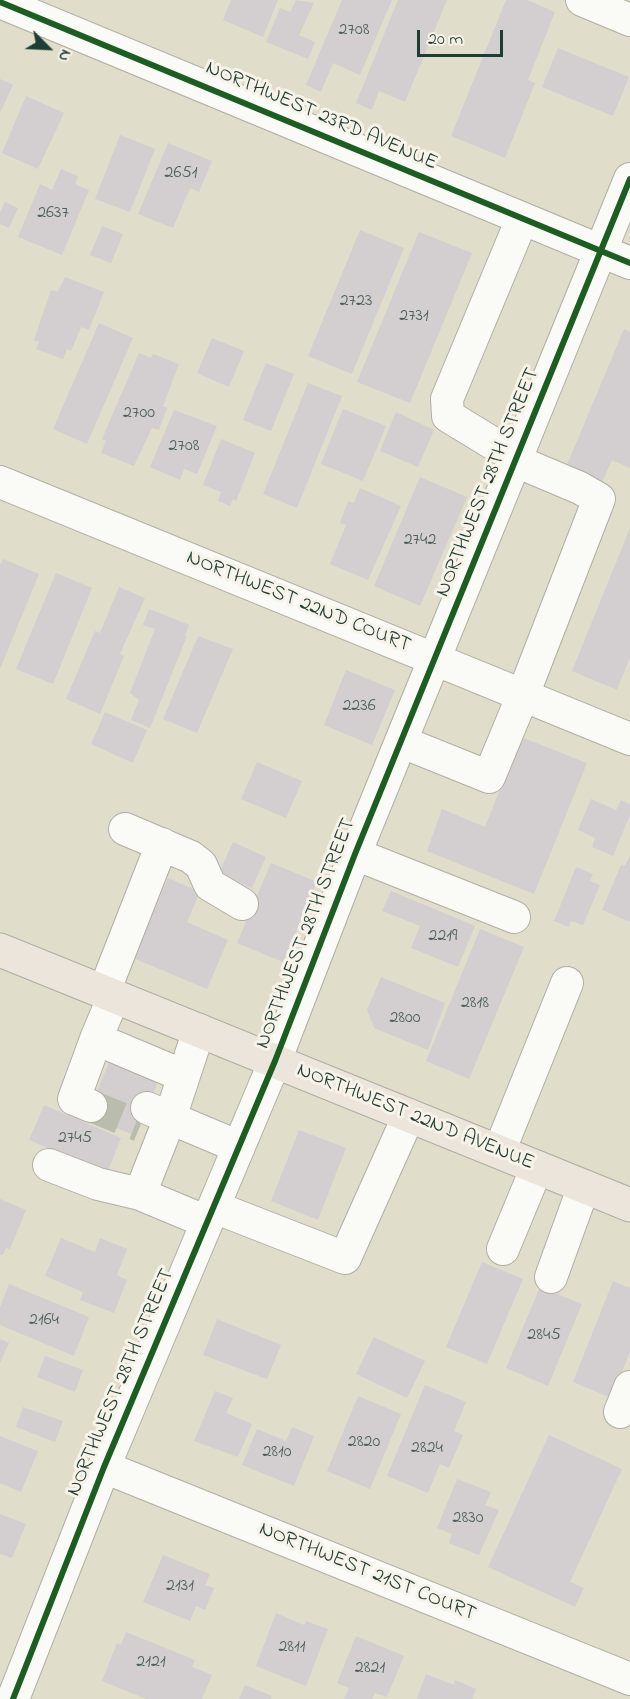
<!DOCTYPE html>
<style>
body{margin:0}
#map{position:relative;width:630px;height:1699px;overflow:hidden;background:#e1ddcb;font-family:"Indie Flower",sans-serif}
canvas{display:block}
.north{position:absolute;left:18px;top:18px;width:60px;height:60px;-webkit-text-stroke:4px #f7f3e8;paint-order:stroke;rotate:114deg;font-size:16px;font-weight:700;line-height:24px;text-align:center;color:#1f3d34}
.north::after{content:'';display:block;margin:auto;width:21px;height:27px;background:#1f3d34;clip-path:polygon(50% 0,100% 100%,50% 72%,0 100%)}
.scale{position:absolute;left:417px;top:30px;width:86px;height:27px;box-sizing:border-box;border:3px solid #1f3d34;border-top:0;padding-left:8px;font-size:18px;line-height:21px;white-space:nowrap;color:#1f3d34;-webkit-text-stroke:4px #f7f3e8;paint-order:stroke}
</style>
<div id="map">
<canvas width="630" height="1699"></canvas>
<div class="north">N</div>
<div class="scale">20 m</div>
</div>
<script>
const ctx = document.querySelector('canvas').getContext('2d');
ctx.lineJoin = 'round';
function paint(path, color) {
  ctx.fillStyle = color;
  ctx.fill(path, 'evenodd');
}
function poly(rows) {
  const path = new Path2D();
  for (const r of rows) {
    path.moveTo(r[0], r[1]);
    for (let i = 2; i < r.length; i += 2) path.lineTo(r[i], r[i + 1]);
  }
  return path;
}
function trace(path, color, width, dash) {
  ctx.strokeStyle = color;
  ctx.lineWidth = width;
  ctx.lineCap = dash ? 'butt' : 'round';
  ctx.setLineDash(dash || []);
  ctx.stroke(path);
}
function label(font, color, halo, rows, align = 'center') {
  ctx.font = font + ' "Indie Flower",sans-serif';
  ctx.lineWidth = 6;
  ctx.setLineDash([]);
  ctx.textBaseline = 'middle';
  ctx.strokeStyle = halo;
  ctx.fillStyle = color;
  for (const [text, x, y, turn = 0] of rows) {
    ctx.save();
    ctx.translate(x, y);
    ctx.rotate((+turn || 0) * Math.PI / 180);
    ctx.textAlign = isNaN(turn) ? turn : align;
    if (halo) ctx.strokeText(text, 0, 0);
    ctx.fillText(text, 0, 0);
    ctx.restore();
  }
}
paint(poly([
 [231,0,278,0,263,37,223,20],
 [296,0,314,3,299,35,315,42,308,59,266,42,280,8,290,12],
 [342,0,392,0,360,75,333,63,321,92,306,85],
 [398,0,447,0,405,102,379,91,372,110,356,103],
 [506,0,527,0,555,12,528,80,535,83,505,158,451,136],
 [558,48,629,77,613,116,542,87],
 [0,79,13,85,0,113],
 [26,96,64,113,38,169,2,153],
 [120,135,155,149,130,212,95,199],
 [168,143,212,161,199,192,190,188,173,228,138,214],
 [61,169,78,176,75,184,89,190,62,255,18,237,40,184,52,190],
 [5,202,18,208,9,228,0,224,0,213],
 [102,226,123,234,111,263,90,255],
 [360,230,404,248,352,374,308,356],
 [419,232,472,253,410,403,357,382],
 [65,277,104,292,89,330,81,327,71,351,67,349,63,359,36,349,39,342,34,340,51,290,58,292],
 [99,323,133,338,87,444,53,429],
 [624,329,630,332,630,468,612,460,600,487,564,472],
 [212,338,244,351,229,387,197,373],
 [139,353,151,358,153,354,179,364,163,406,167,408,159,430,152,428,134,466,101,453,106,441,102,439],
 [266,363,294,374,271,431,243,420],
 [308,383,342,396,297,508,263,494],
 [343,409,386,426,363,481,321,464],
 [174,410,217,426,197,474,184,469,180,480,150,467],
 [396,412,434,430,418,467,380,451],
 [221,439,255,453,236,501,233,499,230,506,218,501,221,492,203,485],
 [420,477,467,497,420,606,374,586],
 [360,488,401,506,368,580,330,564,346,525,340,523,348,501,354,503],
 [630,528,630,657,617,690,572,671],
 [3,559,39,574,0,669,0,565],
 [56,573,92,588,53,684,16,669],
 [119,587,145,598,120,654,124,656,100,714,66,699,95,631,100,633],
 [149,609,189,625,185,636,187,636,150,728,131,720,139,700,130,693,155,629,143,625],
 [198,636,233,649,197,733,163,719],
 [346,670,395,690,372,745,324,725],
 [105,712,147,730,133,763,91,744],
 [521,737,587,763,534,894,427,851,442,809,485,827],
 [257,762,302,781,286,818,241,799],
 [591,799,616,810,621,800,630,804,630,815,613,856,592,847,595,838,578,830],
 [233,842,266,857,252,888,219,873],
 [630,855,630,922,602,910,621,865,625,866],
 [271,863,317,882,283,962,237,943],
 [576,867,593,874,590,881,600,885,583,925,571,921,569,927,554,921],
 [168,878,200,892,187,922,228,940,207,989,133,958],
 [391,891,475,926,458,967,411,948,420,926,382,911],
 [480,929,524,947,469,1079,426,1061],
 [381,977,445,1003,428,1050,374,1028,367,1010],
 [110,1060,159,1079,136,1136,87,1116],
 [44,1105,121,1138,107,1173,29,1140],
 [299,1130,346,1148,318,1220,271,1201],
 [0,1199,26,1210,10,1249,6,1248,3,1255,0,1255],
 [61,1238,95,1252,100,1238,127,1249,117,1275,127,1280,114,1313,80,1300,83,1292,45,1276],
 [482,1262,523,1279,487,1364,446,1347],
 [613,1281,630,1288,630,1352,611,1398,573,1382],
 [9,1284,89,1317,74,1356,0,1325,0,1307],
 [540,1287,582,1304,548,1386,506,1368],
 [217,1319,281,1345,267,1379,203,1355],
 [374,1337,425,1361,407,1398,356,1374],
 [0,1339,9,1343,0,1363],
 [45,1356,83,1370,75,1392,37,1377],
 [425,1385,466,1402,454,1431,463,1435,449,1468,440,1464,428,1493,387,1476],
 [215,1391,233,1398,226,1413,252,1424,238,1457,194,1441],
 [358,1396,401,1414,370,1489,327,1471],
 [23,1407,63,1421,55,1442,16,1427],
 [292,1427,314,1436,294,1486,242,1465,257,1429,286,1441],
 [549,1435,622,1469,570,1582,584,1588,575,1607,488,1567],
 [0,1436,38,1451,21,1492,0,1483],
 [457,1479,491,1492,485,1505,499,1510,479,1555,449,1543,452,1534,437,1528],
 [0,1514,26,1524,12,1558,0,1554],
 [163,1555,210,1574,205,1585,214,1588,205,1610,196,1606,190,1621,143,1602],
 [276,1613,304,1625,306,1621,328,1629,306,1686,256,1666],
 [126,1632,195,1660,192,1667,212,1675,202,1699,146,1699,102,1681,117,1643,121,1645],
 [356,1636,404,1656,387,1697,375,1693,372,1699,344,1699,349,1688,337,1683],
 [426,1674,454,1685,455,1680,476,1689,472,1699,417,1699],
 [245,1685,272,1696,271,1699,239,1699]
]), '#d3ced0');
trace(poly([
 [91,1106,140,1126]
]), '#babdad', 32, [32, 16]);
const minor = poly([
 [582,0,630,20],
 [0,2,630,263],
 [517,458,448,416,447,399,522,219],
 [0,482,630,739],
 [402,742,489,777,523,695,599,499,580,488,516,461],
 [125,829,191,857,201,865,210,885,242,904],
 [355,854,514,917],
 [104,992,162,844],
 [114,996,96,1039,184,1076],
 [91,1106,74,1099,96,1039],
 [147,1108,170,1118,199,1030],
 [499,1152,567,983],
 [49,1165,98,1184,140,1194],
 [214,1207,345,1258,409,1115],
 [207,1222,140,1194,170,1118,239,1147],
 [503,1249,537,1167],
 [551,1277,584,1186],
 [620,1412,630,1387],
 [104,1467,630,1679],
 [13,1699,104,1467,275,1061,355,854,630,179]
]);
const major = poly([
 [0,950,630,1205]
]);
trace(minor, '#aeafa3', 34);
trace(major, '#aeafa3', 35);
trace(minor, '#fafaf7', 32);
trace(major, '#ece5dc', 33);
trace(poly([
 [0,2,630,263],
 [13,1699,104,1467,275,1061,355,854,630,179]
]), '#1b5e20', 6);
label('18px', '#4c615b', null, [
 ["2708",354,31],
 ["2651",181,174],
 ["2637",53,214],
 ["2723",356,302],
 ["2731",414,317],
 ["2700",139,414],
 ["2708",184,447],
 ["2742",420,541],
 ["2236",359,707],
 ["2219",443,937],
 ["2818",475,1004],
 ["2800",405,1019],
 ["2745",75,1139],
 ["2164",44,1321],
 ["2845",544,1336],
 ["2820",364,1443],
 ["2824",427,1449],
 ["2810",277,1453],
 ["2830",468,1519],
 ["2131",180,1587],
 ["2811",292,1648],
 ["2121",151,1663],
 ["2821",370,1669]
]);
label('21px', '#1f3d34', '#f7f3e8', [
 ["NORTHWEST 23RD AVENUE",321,117,23],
 ["NORTHWEST 28TH STREET",489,483,-68],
 ["NORTHWEST 22ND COURT",298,603,22],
 ["NORTHWEST 28TH STREET",307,934,-69],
 ["NORTHWEST 22ND AVENUE",415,1118,22],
 ["NORTHWEST 28TH STREET",122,1383,-67],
 ["NORTHWEST 21ST COURT",367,1573,22]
]);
</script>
